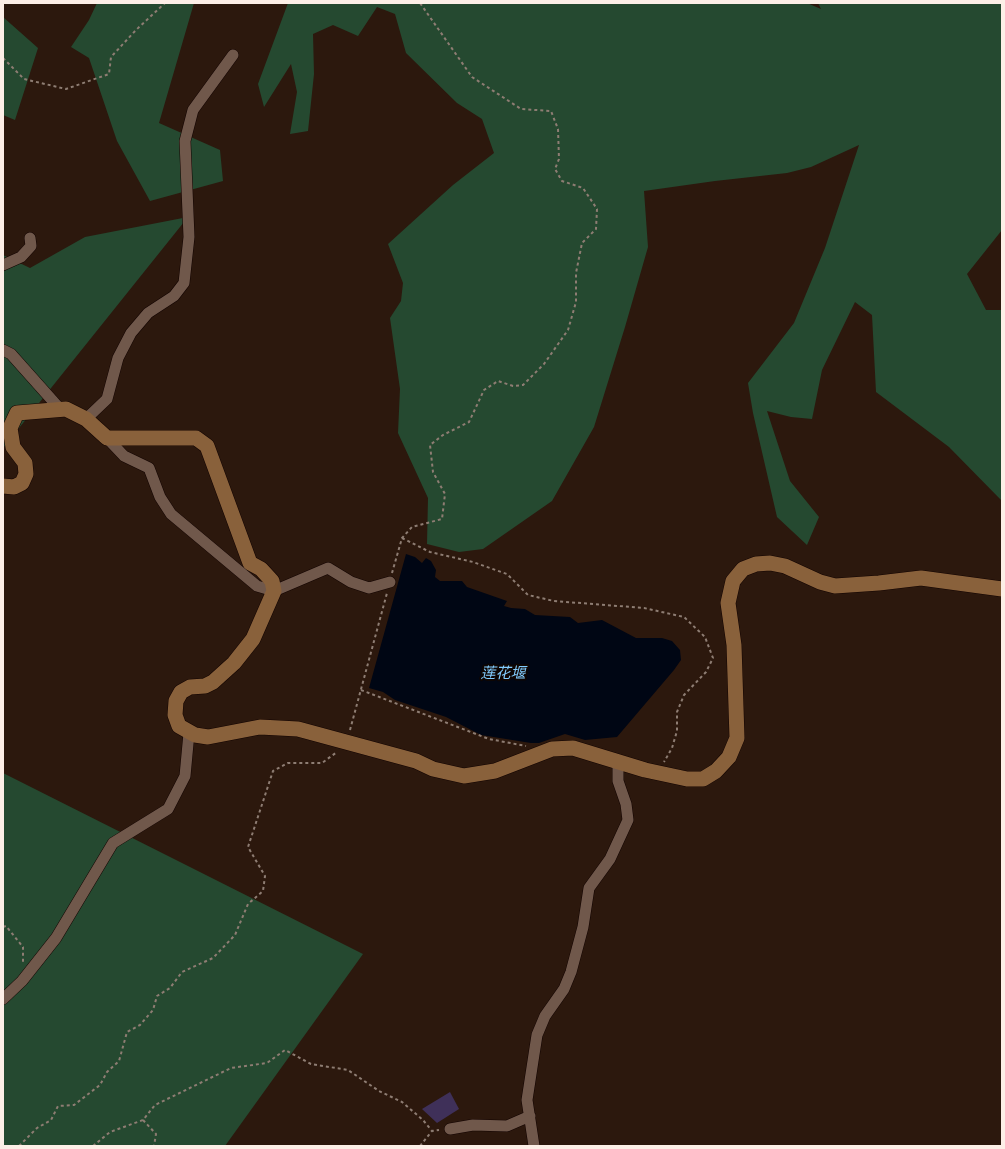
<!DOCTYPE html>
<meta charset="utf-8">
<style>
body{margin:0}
#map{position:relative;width:1005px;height:1149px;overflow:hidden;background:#2c180d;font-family:Ubuntu,sans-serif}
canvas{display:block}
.frame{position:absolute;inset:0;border:4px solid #fdefe7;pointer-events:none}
</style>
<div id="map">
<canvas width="1005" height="1149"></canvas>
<div class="frame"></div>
</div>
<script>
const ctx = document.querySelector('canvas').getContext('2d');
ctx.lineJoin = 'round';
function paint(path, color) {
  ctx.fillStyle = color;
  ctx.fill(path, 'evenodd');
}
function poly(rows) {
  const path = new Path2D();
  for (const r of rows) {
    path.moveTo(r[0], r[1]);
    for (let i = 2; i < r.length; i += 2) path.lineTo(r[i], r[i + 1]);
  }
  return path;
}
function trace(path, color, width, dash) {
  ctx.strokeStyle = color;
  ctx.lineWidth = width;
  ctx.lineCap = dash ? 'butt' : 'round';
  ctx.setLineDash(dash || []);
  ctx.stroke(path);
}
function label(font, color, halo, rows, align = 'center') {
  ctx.font = font + ' Ubuntu,"Noto Sans SC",sans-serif';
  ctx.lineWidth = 4;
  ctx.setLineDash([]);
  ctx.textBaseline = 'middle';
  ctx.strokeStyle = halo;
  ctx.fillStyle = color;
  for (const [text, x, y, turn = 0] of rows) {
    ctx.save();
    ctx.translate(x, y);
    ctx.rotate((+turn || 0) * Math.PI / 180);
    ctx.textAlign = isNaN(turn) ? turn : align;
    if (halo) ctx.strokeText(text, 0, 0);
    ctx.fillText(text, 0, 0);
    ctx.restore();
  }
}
paint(poly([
 [97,3,194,3,159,123,220,150,223,181,150,201,117,141,89,58,71,47,89,20],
 [288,3,807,3,821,9,818,3,1002,3,1002,230,967,274,986,310,1002,310,1002,501,949,447,876,392,872,315,855,302,822,370,812,419,791,417,767,411,790,481,819,517,807,545,777,517,753,413,748,383,794,323,825,248,859,145,811,167,787,173,715,181,644,191,648,247,625,327,594,427,552,501,483,549,459,552,427,544,428,498,398,433,400,389,390,318,401,301,403,283,388,244,453,185,494,153,482,119,457,103,406,53,395,14,377,7,358,36,333,25,313,34,314,74,308,131,290,134,297,92,291,64,264,107,258,84],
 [3,17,38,48,15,120,3,115],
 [188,217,3,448,3,255,30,268,85,237],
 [3,773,363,954,225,1146,3,1146]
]), '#254930');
paint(poly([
 [406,554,415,557,422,563,426,558,431,561,436,570,435,577,440,581,462,581,467,587,507,601,504,606,511,608,525,609,535,615,570,617,578,623,602,620,636,638,662,638,672,641,680,650,681,660,674,670,617,737,585,740,565,734,539,743,531,743,481,735,446,717,395,700,383,692,369,688]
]), '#000614');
paint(poly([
 [450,1092,459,1109,437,1123,422,1109]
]), '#3f3059');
const street = poly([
 [3,265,21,257,31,246,30,238],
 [3,350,11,354,60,409],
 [86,419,107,399,118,358,131,333,148,313,174,296,184,283,189,237,185,141,193,110,233,55],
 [107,438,124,456,149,468,160,497,171,514,257,586,274,591,328,568,351,582,369,588,390,582],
 [3,999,22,981,56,938,113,843,168,809,185,776,189,733],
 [450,1129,473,1125,507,1126,530,1116],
 [534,1146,527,1100,537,1035,545,1016,564,989,571,972,583,927,589,888,610,859,628,820,626,804,618,781,618,762]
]);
const secondary = poly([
 [3,486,14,487,22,483,26,474,25,463,13,447,10,428,17,413,66,409,86,419,107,438,196,438,207,446,250,563,261,569,272,581,274,591,253,639,234,663,213,682,205,686,190,687,181,692,176,701,175,715,179,726,195,735,208,737,260,727,298,729,416,761,433,769,464,776,495,771,552,749,573,748,645,770,687,779,703,779,716,771,729,757,737,738,734,645,728,603,733,581,743,569,756,564,770,563,785,566,820,582,835,586,879,583,921,578,1002,589]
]);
trace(street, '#130400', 12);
trace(secondary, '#130400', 16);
trace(poly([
 [3,58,24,79,66,89,109,74,111,57,136,30,165,3],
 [402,538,430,552,473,562,507,574,528,595,554,601,644,608,684,617,705,637,713,658,706,672,684,695,677,712,677,731,672,748,664,762],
 [392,573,402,538,412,527,442,519,445,494,433,472,430,445,443,435,469,422,484,390,498,381,513,386,523,385,544,364,568,330,576,302,576,273,582,243,596,229,597,209,583,188,562,181,555,169,559,159,558,129,551,111,521,109,472,77,420,3],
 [361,690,489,739,526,746],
 [350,730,387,593],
 [3,927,6,926,23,947,23,964],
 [143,1120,156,1134,154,1146],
 [19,1146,37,1128,51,1120,58,1106,74,1105,100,1085,107,1072,119,1061,127,1032,140,1025,153,1010,157,996,170,988,182,972,213,958,235,935,248,904,263,891,265,876,248,847,273,771,288,763,322,763,337,752],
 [93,1146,110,1132,143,1120,155,1105,231,1068,267,1063,285,1050,311,1064,348,1070,379,1091,402,1102,423,1120,432,1131,439,1130],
 [420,1146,432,1131]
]), '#8e7d73', 2, [3, 3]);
trace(street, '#70584b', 11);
trace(secondary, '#89613b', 15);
label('italic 15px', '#81cbfd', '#0e0603', [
 ["莲花堰",503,673]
]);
</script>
